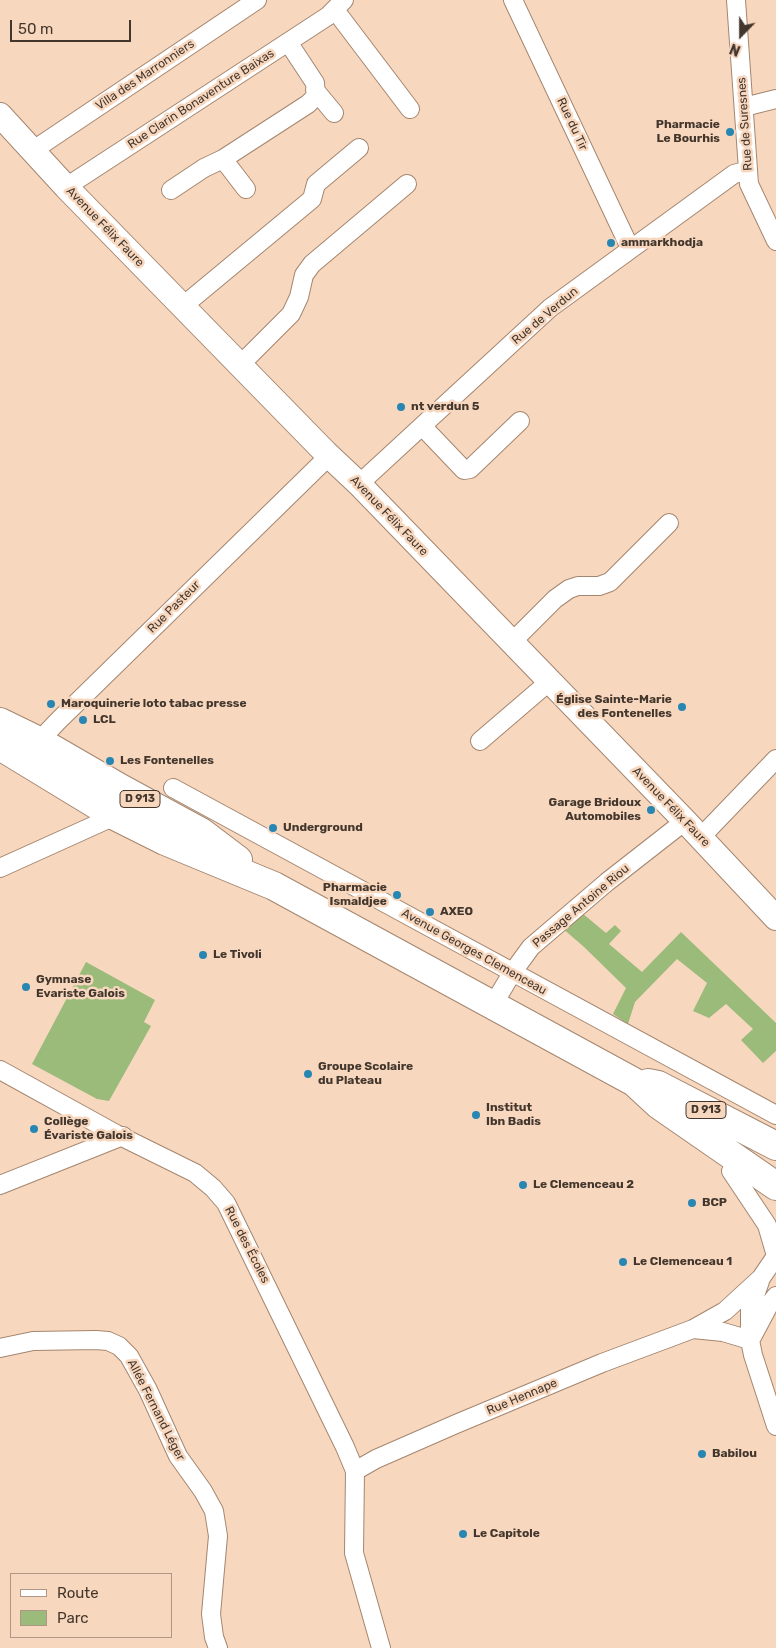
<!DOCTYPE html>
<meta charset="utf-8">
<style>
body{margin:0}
#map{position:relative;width:776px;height:1648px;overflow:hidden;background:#f8d7bf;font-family:Rubik,sans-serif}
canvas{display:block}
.legend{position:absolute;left:10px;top:1573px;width:162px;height:65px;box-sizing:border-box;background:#f8d7bf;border:1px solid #b09785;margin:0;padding:6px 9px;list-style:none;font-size:15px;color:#43372d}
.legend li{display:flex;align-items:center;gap:10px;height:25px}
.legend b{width:25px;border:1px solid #b09785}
.north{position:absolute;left:716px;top:10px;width:50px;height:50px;-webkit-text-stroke:4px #f8d7bf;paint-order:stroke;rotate:202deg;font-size:14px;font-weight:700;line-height:20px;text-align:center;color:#43372d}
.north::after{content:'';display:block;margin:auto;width:18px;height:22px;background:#43372d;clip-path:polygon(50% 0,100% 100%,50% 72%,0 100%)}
.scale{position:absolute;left:10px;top:20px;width:121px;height:22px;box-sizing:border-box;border:2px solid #43372d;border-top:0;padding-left:6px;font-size:15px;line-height:18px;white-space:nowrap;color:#43372d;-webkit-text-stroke:4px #f8d7bf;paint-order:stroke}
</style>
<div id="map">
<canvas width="776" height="1648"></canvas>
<ul class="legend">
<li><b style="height:6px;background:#fff"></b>Route</li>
<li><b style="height:14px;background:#9abb7a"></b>Parc</li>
</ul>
<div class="north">N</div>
<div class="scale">50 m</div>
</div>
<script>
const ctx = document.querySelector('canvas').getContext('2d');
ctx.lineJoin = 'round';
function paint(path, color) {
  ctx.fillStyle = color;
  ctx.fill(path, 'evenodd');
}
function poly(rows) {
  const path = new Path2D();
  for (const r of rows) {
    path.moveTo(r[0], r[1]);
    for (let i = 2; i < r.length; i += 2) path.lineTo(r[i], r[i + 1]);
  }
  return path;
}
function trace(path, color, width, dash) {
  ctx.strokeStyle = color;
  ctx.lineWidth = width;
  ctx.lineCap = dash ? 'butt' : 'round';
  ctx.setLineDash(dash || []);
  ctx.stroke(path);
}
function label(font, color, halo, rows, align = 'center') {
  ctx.font = font + ' Rubik,sans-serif';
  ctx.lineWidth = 5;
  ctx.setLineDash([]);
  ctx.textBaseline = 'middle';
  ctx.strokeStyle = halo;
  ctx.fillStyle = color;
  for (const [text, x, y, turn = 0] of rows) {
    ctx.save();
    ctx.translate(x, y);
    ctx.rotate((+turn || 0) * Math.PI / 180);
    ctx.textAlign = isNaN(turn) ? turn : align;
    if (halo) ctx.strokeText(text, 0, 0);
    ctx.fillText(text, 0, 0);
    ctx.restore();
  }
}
paint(poly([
 [582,913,606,933,615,925,621,931,609,944,642,972,681,932,776,1023,776,1051,763,1063,741,1040,753,1029,726,1004,709,1018,693,1011,707,983,677,959,635,1002,628,1024,613,1014,626,988,583,946,562,928],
 [86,962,155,1000,144,1022,151,1026,109,1101,97,1099,32,1064]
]), '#9abb7a');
const street = poly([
 [513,0,630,248],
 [736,0,749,184,776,241],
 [335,10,410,109],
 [315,90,334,113],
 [744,107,776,99],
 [32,151,257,0],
 [223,159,246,189],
 [66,187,328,16,344,0],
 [171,190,204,168,223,159,308,104,316,96,315,83,288,42],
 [183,306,312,199,316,184,359,148],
 [240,365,291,314,299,297,304,275,312,264,407,184],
 [422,426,464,470,470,469,520,421],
 [359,484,550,308,734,174,748,170],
 [512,642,555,599,569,589,578,586,599,586,610,582,669,523],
 [480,741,550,681],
 [38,749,39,741,58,721,329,456],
 [173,788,776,1115],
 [700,838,776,759],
 [0,868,115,816,116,810],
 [493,1005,512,973,531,947,607,882,685,821],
 [0,1070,116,1134,195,1173,213,1188,226,1203,345,1447,355,1471,354,1553,381,1648],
 [731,1171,767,1225,776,1256],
 [0,1185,123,1136],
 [760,1281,750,1310,750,1340,753,1355,776,1426],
 [693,1329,723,1332,750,1340],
 [752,1337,769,1305,776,1296],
 [0,1348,33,1341,96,1340,108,1341,119,1346,129,1356,148,1390,178,1456,203,1491,214,1511,218,1536,211,1614,214,1637,218,1648],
 [355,1471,376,1459,456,1424,602,1363,693,1329,725,1311,761,1278,776,1256]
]);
const secondary = poly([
 [0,115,66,187,326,453,359,484,685,821,776,918]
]);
const primary = poly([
 [0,722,39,741,122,789,201,832,238,860],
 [0,746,115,816,165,841,274,886,634,1082,659,1105,776,1186],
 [648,1083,658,1085,776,1146]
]);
trace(street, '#a4866f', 20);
trace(secondary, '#a4866f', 26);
trace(primary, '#a4866f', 30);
trace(street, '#fff', 18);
trace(secondary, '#fff', 24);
trace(primary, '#fff', 28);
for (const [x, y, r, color] of [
 [730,132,5,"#2786b2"],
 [611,243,5,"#2786b2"],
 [401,407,5,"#2786b2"],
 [51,704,5,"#2786b2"],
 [682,707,5,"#2786b2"],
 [83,720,5,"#2786b2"],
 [110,761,5,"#2786b2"],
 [651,810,5,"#2786b2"],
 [273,828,5,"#2786b2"],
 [397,895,5,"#2786b2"],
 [430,912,5,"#2786b2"],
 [203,955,5,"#2786b2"],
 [26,987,5,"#2786b2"],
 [308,1074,5,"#2786b2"],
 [476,1115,5,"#2786b2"],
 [34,1129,5,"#2786b2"],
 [523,1185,5,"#2786b2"],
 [692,1203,5,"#2786b2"],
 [623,1262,5,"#2786b2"],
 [702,1454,5,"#2786b2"],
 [463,1534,5,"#2786b2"]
]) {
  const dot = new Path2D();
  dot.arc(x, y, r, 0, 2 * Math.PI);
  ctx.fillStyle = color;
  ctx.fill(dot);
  trace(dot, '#f8d7bf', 2);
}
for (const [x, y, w] of [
 [140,799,40],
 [706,1110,40]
]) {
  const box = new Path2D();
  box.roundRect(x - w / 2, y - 8.5, w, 17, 4);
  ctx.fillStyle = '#f8d7bf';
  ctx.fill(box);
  trace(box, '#43372d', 1);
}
label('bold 11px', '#43372d', null, [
 ["D 913",140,799],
 ["D 913",706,1110]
]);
label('12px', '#43372d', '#f8d7bf', [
 ["Villa des Marronniers",145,75,-34],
 ["Rue Clarin Bonaventure Baixas",201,99,-33],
 ["Rue du Tir",572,124,65],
 ["Rue de Suresnes",745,124,-94],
 ["Avenue Félix Faure",105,227,46],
 ["Rue de Verdun",545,316,-40],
 ["Avenue Félix Faure",389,516,46],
 ["Rue Pasteur",174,607,-45],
 ["Avenue Félix Faure",671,807,46],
 ["Passage Antoine Riou",581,906,-40],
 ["Avenue Georges Clemenceau",474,952,29],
 ["Rue des Écoles",247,1245,63],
 ["Rue Hennape",522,1397,-23],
 ["Allée Fernand Léger",156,1410,63]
]);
label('bold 12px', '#43372d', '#f8d7bf', [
 ["Pharmacie",720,125,"right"],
 ["Le Bourhis",720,139,"right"],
 ["ammarkhodja",621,243],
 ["nt verdun 5",411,407],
 ["Église Sainte-Marie",672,700,"right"],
 ["des Fontenelles",672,714,"right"],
 ["Maroquinerie loto tabac presse",61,704],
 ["LCL",93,720],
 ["Les Fontenelles",120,761],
 ["Garage Bridoux",641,803,"right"],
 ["Automobiles",641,817,"right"],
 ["Underground",283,828],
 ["Pharmacie",387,888,"right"],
 ["Ismaldjee",387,902,"right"],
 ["AXEO",440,912],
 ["Le Tivoli",213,955],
 ["Gymnase",36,980],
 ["Evariste Galois",36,994],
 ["Groupe Scolaire",318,1067],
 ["du Plateau",318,1081],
 ["Institut",486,1108],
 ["Ibn Badis",486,1122],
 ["Collège",44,1122],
 ["Évariste Galois",44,1136],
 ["Le Clemenceau 2",533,1185],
 ["BCP",702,1203],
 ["Le Clemenceau 1",633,1262],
 ["Babilou",712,1454],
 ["Le Capitole",473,1534]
], 'left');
</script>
